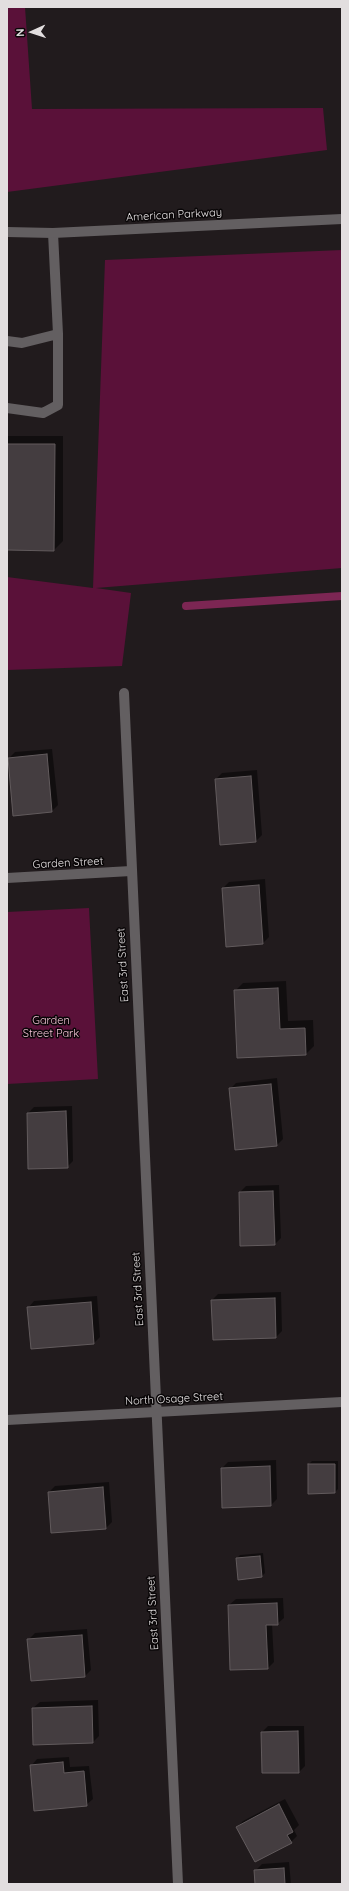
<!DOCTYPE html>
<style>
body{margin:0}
#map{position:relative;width:349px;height:1891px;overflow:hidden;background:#211b1d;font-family:Quicksand,sans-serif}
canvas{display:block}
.frame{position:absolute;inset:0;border:8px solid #e2dedf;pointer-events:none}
.north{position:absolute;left:12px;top:12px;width:40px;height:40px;-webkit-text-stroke:3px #090607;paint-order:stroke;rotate:267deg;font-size:11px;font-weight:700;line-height:16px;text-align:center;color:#e2dedf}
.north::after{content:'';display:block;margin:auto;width:14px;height:18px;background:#e2dedf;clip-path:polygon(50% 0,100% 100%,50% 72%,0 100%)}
</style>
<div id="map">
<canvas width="349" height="1891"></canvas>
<div class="frame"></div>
<div class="north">N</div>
</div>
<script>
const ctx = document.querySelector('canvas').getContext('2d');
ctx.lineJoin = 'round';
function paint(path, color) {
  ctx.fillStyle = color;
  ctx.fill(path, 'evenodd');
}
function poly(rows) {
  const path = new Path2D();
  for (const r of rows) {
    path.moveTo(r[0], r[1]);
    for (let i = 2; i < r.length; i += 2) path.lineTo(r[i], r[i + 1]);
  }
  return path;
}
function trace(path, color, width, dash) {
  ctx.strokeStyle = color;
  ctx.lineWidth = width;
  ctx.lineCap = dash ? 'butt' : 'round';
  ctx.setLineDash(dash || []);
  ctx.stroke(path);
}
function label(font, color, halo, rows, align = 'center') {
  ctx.font = font + ' Quicksand,sans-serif';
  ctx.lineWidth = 3;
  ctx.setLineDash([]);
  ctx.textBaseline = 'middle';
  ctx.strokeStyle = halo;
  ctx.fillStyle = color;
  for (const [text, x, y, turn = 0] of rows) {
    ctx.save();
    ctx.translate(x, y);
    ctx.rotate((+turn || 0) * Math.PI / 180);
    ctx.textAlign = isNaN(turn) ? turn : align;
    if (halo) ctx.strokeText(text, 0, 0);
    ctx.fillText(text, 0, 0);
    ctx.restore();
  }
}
paint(poly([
 [7,7,25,7,32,109,323,108,327,150,7,192],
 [342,250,342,568,96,588,131,593,122,666,7,670,7,577,93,588,105,260],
 [89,908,98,1079,7,1084,7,912]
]), '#5a1139');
paint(poly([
 [7,436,63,436,63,541,54,550,7,549],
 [52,749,58,805,51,812,9,758,15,752],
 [257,770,262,835,256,841,216,779,222,773],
 [265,879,269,937,263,943,223,888,229,882],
 [286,981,288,1021,313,1020,314,1046,306,1054,235,991,243,983],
 [277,1078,283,1139,277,1145,230,1089,236,1083],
 [72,1106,73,1161,67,1167,28,1113,34,1107],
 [279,1185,281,1238,275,1244,240,1192,246,1186],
 [281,1292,282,1331,276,1337,212,1300,218,1294],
 [97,1296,100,1337,94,1343,28,1308,34,1301],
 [276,1460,277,1499,271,1505,223,1507,222,1468,228,1462],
 [312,1461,338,1461,338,1489,335,1492,309,1464],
 [109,1482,112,1522,106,1528,49,1492,55,1486],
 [263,1553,265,1573,262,1576,237,1558,240,1555],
 [283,1598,284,1618,277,1624,272,1624,274,1662,268,1668,229,1605,236,1599],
 [87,1629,91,1670,85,1676,29,1639,35,1633],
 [98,1700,99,1736,93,1742,33,1708,40,1702],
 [268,1726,304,1726,305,1766,299,1772,262,1732],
 [69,1757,70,1767,89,1766,93,1799,86,1805,31,1766,37,1759],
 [285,1799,299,1825,294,1830,297,1836,291,1842,237,1827,243,1821],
 [289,1862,291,1884,256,1884,255,1871,262,1864]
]), '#0007');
trace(poly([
 [186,606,342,596]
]), '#7c2653', 8);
const building = poly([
 [7,444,55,444,54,551,7,550,7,444],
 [47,754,52,812,13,816,8,758,47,754],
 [251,776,256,842,220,845,215,779,251,776],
 [259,885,263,944,226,947,222,888,259,885],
 [278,988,280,1029,305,1028,306,1055,237,1058,234,990,278,988],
 [271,1084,277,1146,235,1150,229,1088,271,1084],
 [66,1111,68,1168,28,1169,27,1113,66,1111],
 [273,1191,275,1245,240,1246,239,1192,273,1191],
 [275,1298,276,1338,213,1340,211,1300,275,1298],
 [91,1302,94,1344,31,1349,27,1307,91,1302],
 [308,1464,335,1464,335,1493,308,1494,308,1464],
 [270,1466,271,1506,222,1508,221,1468,270,1466],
 [103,1487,106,1529,51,1533,48,1492,103,1487],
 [260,1556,262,1577,238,1580,236,1558,260,1556],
 [277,1603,278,1625,266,1625,268,1669,230,1670,228,1605,277,1603],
 [82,1635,85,1677,31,1681,27,1639,82,1635],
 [92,1706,93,1743,33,1745,32,1708,92,1706],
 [298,1731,299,1773,262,1773,261,1732,298,1731],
 [63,1762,64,1773,84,1771,87,1806,34,1811,30,1765,63,1762],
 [279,1804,293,1832,287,1835,292,1843,255,1862,236,1827,279,1804],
 [284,1868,285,1884,255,1884,254,1870,284,1868]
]);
paint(building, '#443d40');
trace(building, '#625b5d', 1);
trace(poly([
 [7,341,22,343,58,334,53,233],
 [7,408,43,413,58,405,58,334]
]), '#635f61', 10);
trace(poly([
 [7,232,53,233,342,219],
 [124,693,178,1884],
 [7,878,131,871],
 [7,1420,342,1402]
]), '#635f61', 10);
label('11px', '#e2dedf', '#090607', [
 ["American Parkway",174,215,-3],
 ["Garden Street",68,863,-3],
 ["East 3rd Street",123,965,-93],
 ["East 3rd Street",138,1289,-93],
 ["North Osage Street",174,1399,-3],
 ["East 3rd Street",153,1613,-93]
]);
label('11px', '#f3c1d5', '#090607', [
 ["Garden",51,1021],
 ["Street Park",51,1034]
]);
</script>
